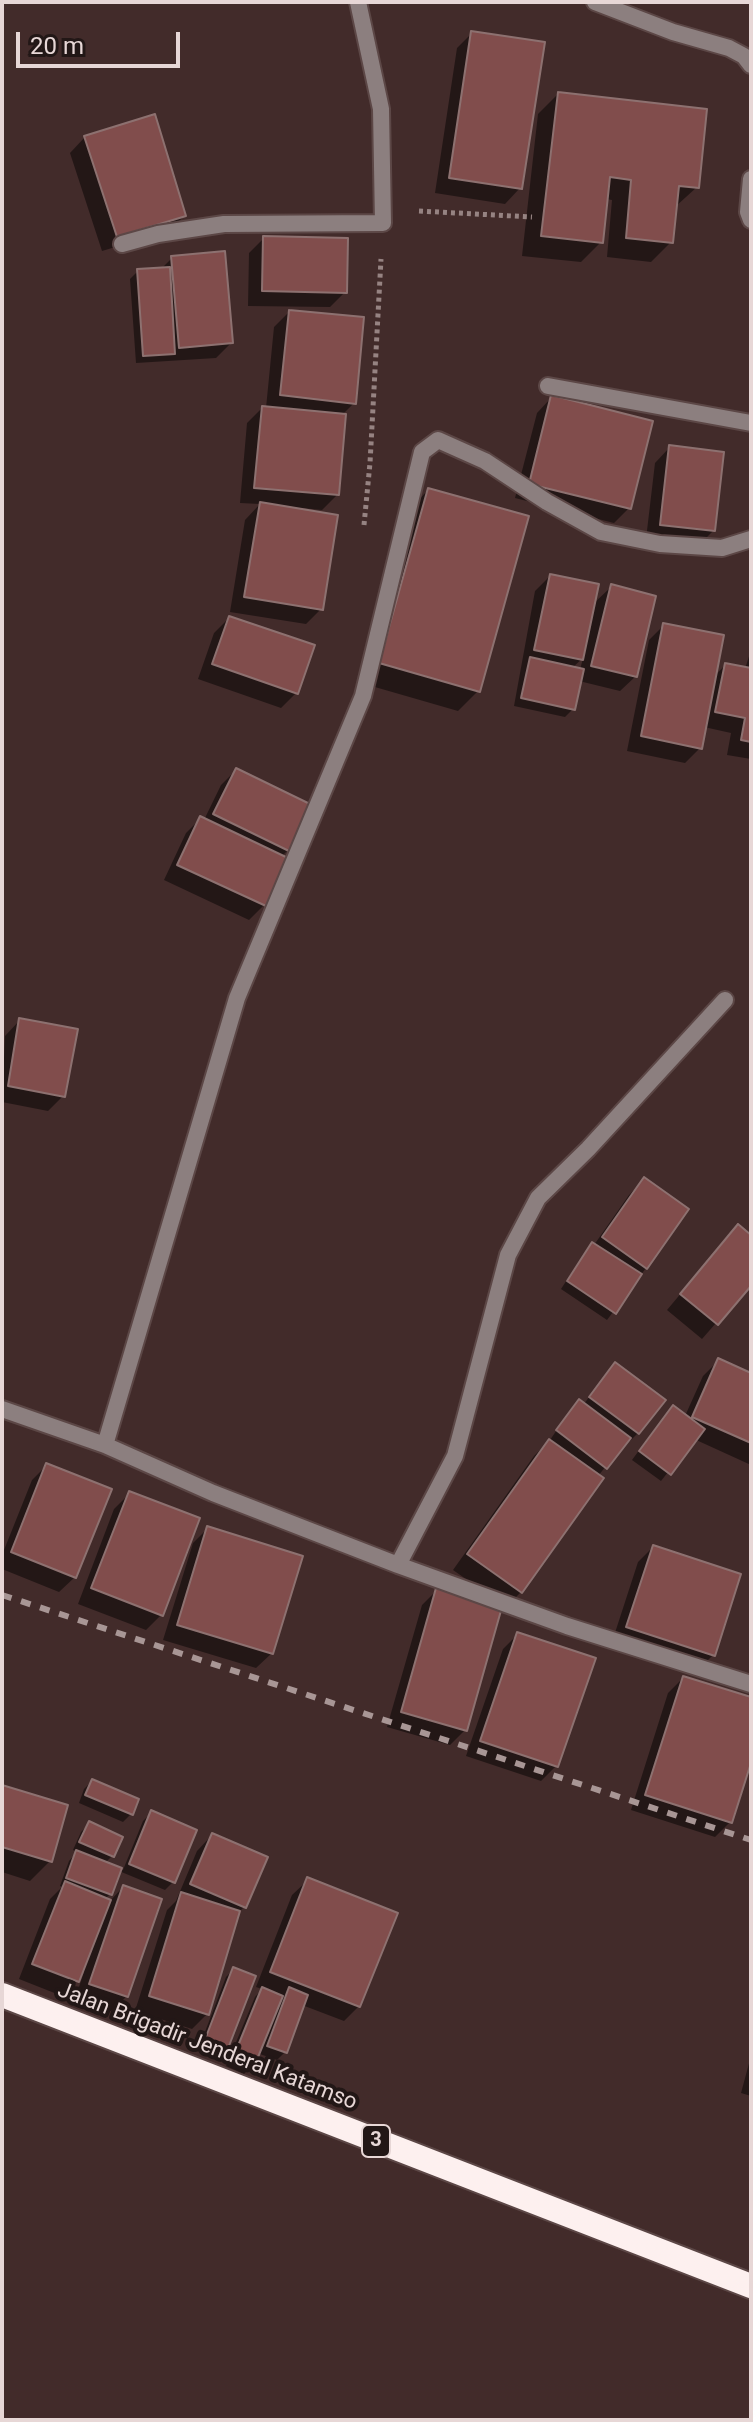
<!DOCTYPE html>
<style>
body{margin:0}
#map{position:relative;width:753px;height:2422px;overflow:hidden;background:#422b2a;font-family:Roboto,sans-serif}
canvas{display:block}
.frame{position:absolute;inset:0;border:4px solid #e7d7d6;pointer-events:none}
.scale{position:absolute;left:16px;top:32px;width:164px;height:36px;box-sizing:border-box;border:4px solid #e7d7d6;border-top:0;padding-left:10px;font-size:24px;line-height:28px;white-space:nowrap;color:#e7d7d6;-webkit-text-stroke:6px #221716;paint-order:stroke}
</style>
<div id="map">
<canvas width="753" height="2422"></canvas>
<div class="frame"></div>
<div class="scale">20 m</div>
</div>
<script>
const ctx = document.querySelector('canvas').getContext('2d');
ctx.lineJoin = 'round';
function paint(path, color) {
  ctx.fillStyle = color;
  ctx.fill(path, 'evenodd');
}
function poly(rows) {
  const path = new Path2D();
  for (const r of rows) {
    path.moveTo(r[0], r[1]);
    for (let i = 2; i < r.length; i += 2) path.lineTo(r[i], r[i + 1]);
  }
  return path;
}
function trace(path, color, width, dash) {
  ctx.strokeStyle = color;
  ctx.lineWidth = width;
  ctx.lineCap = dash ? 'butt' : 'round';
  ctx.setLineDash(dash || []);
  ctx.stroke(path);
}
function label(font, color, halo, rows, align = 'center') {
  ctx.font = font + ' Roboto,sans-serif';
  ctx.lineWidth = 8;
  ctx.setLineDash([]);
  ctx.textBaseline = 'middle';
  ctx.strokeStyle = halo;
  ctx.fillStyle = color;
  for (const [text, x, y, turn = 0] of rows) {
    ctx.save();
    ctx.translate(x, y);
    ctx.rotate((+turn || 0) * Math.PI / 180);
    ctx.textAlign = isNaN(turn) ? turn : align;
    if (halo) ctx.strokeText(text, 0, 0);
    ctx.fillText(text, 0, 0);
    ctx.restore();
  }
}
paint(poly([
 [472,33,520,188,505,204,435,193,457,48],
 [558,94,697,187,675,207,671,242,651,262,607,257,612,200,606,199,601,242,581,262,522,256,538,114],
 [85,137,184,216,169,231,102,251,70,153],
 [264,238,345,292,330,307,248,306,249,253],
 [172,258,231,343,216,358,136,363,130,279,138,271,160,270],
 [289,312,354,403,341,416,337,495,322,510,301,508,321,609,306,624,230,612,245,520,260,504,240,503,247,423,262,408,266,408,274,327],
 [552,397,629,508,614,523,515,498,537,413],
 [670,447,713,531,698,546,646,539,655,463],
 [428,490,478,691,458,711,361,683,409,510],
 [550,576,592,605,611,587,636,676,620,691,579,681,573,709,565,717,514,706,535,591],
 [583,658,580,670,572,668],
 [229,618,296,693,281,708,198,679,214,633],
 [664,625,714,677,725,665,745,669,751,650,751,759,727,755,731,733,704,727,700,748,685,763,627,751,649,640],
 [236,770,288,850,281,857,264,905,249,920,164,880,186,833,201,818,204,820,221,785],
 [20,1020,63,1096,48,1111,2,1102,5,1036],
 [644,1180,646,1268,607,1320,561,1289,585,1252,594,1245,629,1195],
 [751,1237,751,1283,702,1339,667,1310,724,1242],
 [718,1361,751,1375,751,1465,694,1439,661,1481,632,1460,665,1415,685,1416,703,1376],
 [608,1373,638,1433,630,1441,628,1439,598,1476,521,1592,506,1607,453,1570,534,1456,550,1440,571,1409,583,1405],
 [47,1465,75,1577,59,1592,2,1569,2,1555,32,1480],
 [129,1494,161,1615,146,1630,78,1604,114,1509],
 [208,1528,272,1653,256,1668,163,1640,193,1543],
 [653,1547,713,1655,698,1670,612,1642,638,1562],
 [437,1590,465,1730,450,1745,387,1727,422,1605],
 [518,1634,556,1766,541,1781,466,1756,503,1649],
 [683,1678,751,1700,751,1757,730,1822,715,1837,631,1810,668,1693],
 [92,1781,131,1814,123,1822,79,1803,84,1789],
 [2,1787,50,1861,30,1881,2,1872],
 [151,1813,194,1831,173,1882,165,1890,119,1871,110,1894,105,1899,110,1901,123,1887,127,1996,111,2011,75,1999,84,1972,81,1971,77,1981,62,1996,19,1979,50,1899,62,1887,60,1886,69,1861,77,1852,73,1850,81,1832,89,1824,112,1856,105,1863,123,1870,143,1821],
 [212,1835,244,1907,238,1913,207,2014,192,2029,135,2011,167,1910,176,1901,197,1851],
 [308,1880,359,2006,344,2021,302,2005,285,2052,277,2060,257,2053,252,2066,244,2074,226,2066,255,1997,262,1989,256,1987,292,1895],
 [234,1969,225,2050,217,2058,198,2050,226,1977],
 [751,2056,751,2096,741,2093]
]), '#0007');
const building = poly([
 [471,31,545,42,522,189,449,178,471,31],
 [558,92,707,109,699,188,679,186,673,243,626,238,631,180,610,177,603,243,541,236,558,92],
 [155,114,186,216,117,237,84,136,155,114],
 [263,236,348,238,347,293,262,291,263,236],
 [225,251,233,343,179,348,171,256,225,251],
 [170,267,175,354,143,356,137,269,170,267],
 [289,310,364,317,356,404,280,395,289,310],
 [551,395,653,421,631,509,529,484,551,395],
 [262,406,346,414,339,495,254,488,262,406],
 [669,445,724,452,715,531,660,525,669,445],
 [428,488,529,516,480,692,379,663,428,488],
 [260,502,338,515,323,610,244,597,260,502],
 [550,574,599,584,583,660,534,650,550,574],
 [611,584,656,596,637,677,591,666,611,584],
 [229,616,315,645,298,694,212,664,229,616],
 [663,623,724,635,702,749,641,736,663,623],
 [530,657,584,669,575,710,521,698,530,657],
 [725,663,751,668,751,742,741,740,745,718,715,712,725,663],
 [236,768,312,805,289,851,213,814,236,768],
 [200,816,288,858,266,906,177,865,200,816],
 [19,1018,78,1029,65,1097,8,1086,19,1018],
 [644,1177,689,1209,647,1269,602,1237,644,1177],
 [738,1224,751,1235,751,1286,718,1325,680,1294,738,1224],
 [592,1242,642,1274,616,1314,567,1281,592,1242],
 [718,1358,751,1373,751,1443,692,1417,718,1358],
 [615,1362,666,1400,639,1434,589,1397,615,1362],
 [579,1399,631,1438,607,1469,556,1430,579,1399],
 [673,1405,705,1429,671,1475,639,1451,673,1405],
 [549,1439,604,1478,522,1593,467,1554,549,1439],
 [46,1463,112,1489,76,1578,11,1552,46,1463],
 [129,1491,200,1518,163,1616,91,1588,129,1491],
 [207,1526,303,1556,273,1654,177,1625,207,1526],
 [653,1545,741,1574,715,1656,626,1627,653,1545],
 [436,1588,502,1607,467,1731,401,1712,436,1588],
 [517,1632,596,1658,558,1767,480,1741,517,1632],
 [683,1676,751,1697,751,1763,732,1823,645,1795,683,1676],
 [92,1779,139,1799,133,1815,85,1795,92,1779],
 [2,1785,68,1805,52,1862,2,1847,2,1785],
 [151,1810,197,1830,175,1883,129,1864,151,1810],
 [89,1821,123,1837,114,1857,79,1842,89,1821],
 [212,1833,268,1857,246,1908,190,1884,212,1833],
 [76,1850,122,1868,112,1895,66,1878,76,1850],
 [307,1877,398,1913,360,2007,270,1972,307,1877],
 [65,1881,111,1900,79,1982,32,1964,65,1881],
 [123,1885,162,1899,128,1997,89,1984,123,1885],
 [181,1892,240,1911,209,2015,149,1996,181,1892],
 [233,1967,256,1976,227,2051,204,2042,233,1967],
 [262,1987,283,1996,254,2067,233,2058,262,1987],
 [289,1987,308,1995,287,2053,267,2046,289,1987]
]);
paint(building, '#814d4c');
trace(building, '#8d7170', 2);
const street = poly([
 [595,2,673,32,729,48,744,56,751,65],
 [751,179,748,212,751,220],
 [122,244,158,234,224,224,383,223,381,109,358,2],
 [548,386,751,423],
 [2,1409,105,1445,213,1493,398,1565,567,1626,751,1684],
 [105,1445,237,998,363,696,422,452,438,440,485,461,547,502,601,532,660,544,722,548,751,539],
 [398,1565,455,1456,508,1255,538,1198,588,1149,725,1000]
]);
const highway = poly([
 [2,1995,751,2286]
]);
trace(street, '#5c4746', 20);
trace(highway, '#5c4746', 28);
trace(poly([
 [419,211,532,217],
 [364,525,370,463,381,259]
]), '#968382', 5, [4, 4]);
trace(street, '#8c7f7f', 16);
trace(highway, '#fdf0ef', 24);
trace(poly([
 [2,1595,751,1840]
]), '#a89695', 6, [10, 10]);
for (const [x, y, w] of [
 [376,2141,28]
]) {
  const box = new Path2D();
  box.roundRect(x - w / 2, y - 16, w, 32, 6);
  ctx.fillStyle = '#221716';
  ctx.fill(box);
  trace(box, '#e7d7d6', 2);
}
label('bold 20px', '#e7d7d6', null, [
 ["3",376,2141]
]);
label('22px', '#e7d7d6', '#221716', [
 ["Jalan Brigadir Jenderal Katamso",207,2047,21]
]);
</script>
